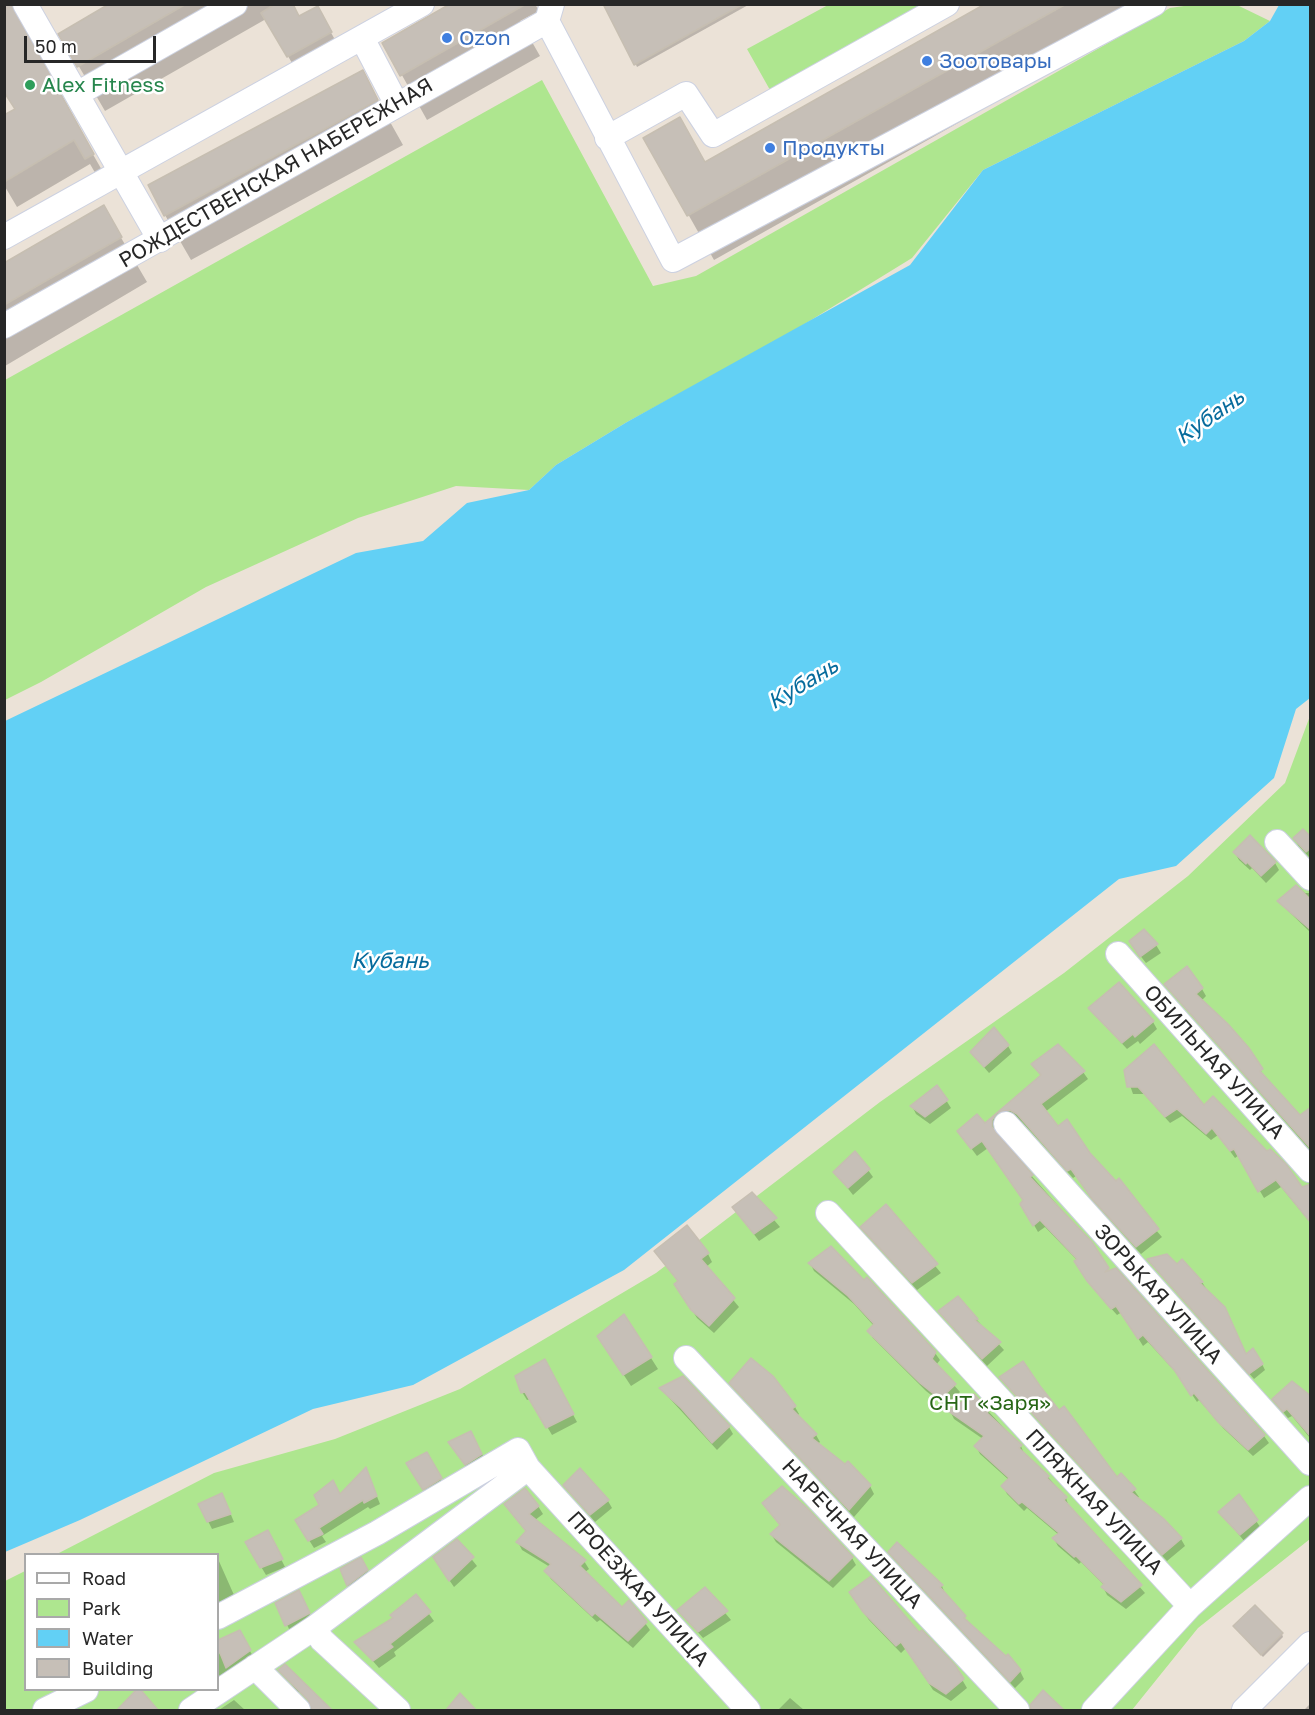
<!DOCTYPE html>
<meta charset="utf-8">
<style>
body{margin:0}
#map{position:relative;width:1315px;height:1715px;overflow:hidden;background:#ebe2d7;font-family:"Golos Text",sans-serif}
canvas{display:block}
.frame{position:absolute;inset:0;border:6px solid #272727;pointer-events:none}
.legend{position:absolute;left:24px;top:1553px;width:195px;height:138px;box-sizing:border-box;background:#fff;border:2px solid #a9a9a9;margin:0;padding:8px 10px;list-style:none;font-size:18px;color:#272727}
.legend li{display:flex;align-items:center;gap:12px;height:30px}
.legend b{width:30px;border:2px solid #a9a9a9}
.scale{position:absolute;left:24px;top:36px;width:132px;height:27px;box-sizing:border-box;border:3px solid #272727;border-top:0;padding-left:8px;font-size:18px;line-height:21px;white-space:nowrap;color:#272727;-webkit-text-stroke:4px #fff;paint-order:stroke}
</style>
<div id="map">
<canvas width="1315" height="1715"></canvas>
<div class="frame"></div>
<ul class="legend">
<li><b style="height:8px;background:#fff"></b>Road</li>
<li><b style="height:16px;background:#aee68f"></b>Park</li>
<li><b style="height:16px;background:#62d0f5"></b>Water</li>
<li><b style="height:16px;background:#c6bfb7"></b>Building</li>
</ul>
<div class="scale">50 m</div>
</div>
<script>
const ctx = document.querySelector('canvas').getContext('2d');
ctx.lineJoin = 'round';
function paint(path, color) {
  ctx.fillStyle = color;
  ctx.fill(path, 'evenodd');
}
function poly(rows) {
  const path = new Path2D();
  for (const r of rows) {
    path.moveTo(r[0], r[1]);
    for (let i = 2; i < r.length; i += 2) path.lineTo(r[i], r[i + 1]);
  }
  return path;
}
function trace(path, color, width, dash) {
  ctx.strokeStyle = color;
  ctx.lineWidth = width;
  ctx.lineCap = dash ? 'butt' : 'round';
  ctx.setLineDash(dash || []);
  ctx.stroke(path);
}
function label(font, color, halo, rows, align = 'center') {
  ctx.font = font + ' "Golos Text",sans-serif';
  ctx.lineWidth = 5;
  ctx.setLineDash([]);
  ctx.textBaseline = 'middle';
  ctx.strokeStyle = halo;
  ctx.fillStyle = color;
  for (const [text, x, y, turn = 0] of rows) {
    ctx.save();
    ctx.translate(x, y);
    ctx.rotate((+turn || 0) * Math.PI / 180);
    ctx.textAlign = isNaN(turn) ? turn : align;
    if (halo) ctx.strokeText(text, 0, 0);
    ctx.fillText(text, 0, 0);
    ctx.restore();
  }
}
paint(poly([
 [828,5,925,5,770,90,747,49],
 [1191,5,1237,5,1270,21,1244,41,983,170,912,258,777,341,627,422,556,465,529,490,456,486,358,518,206,587,41,682,5,700,5,380,542,80,653,286,696,276,1170,8],
 [1310,716,1310,1539,1198,1628,1132,1710,5,1710,5,1581,25,1571,26,1690,218,1690,218,1554,57,1554,214,1473,335,1439,460,1389,656,1273,880,1102,1064,973,1188,876,1285,783]
]), '#aee68f');
paint(poly([
 [1279,5,1310,5,1310,698,1296,709,1274,778,1176,866,1119,879,624,1270,413,1385,313,1409,80,1520,5,1552,5,721,356,553,423,541,467,503,529,490,556,465,627,422,910,265,983,170,1244,41,1270,21]
]), '#62d0f5');
paint(poly([
 [4,4,13,4,25,25,26,37,107,179,101,183,90,164,17,207,4,185,4,117,16,110],
 [112,4,291,4,299,18,317,8,338,45,295,68,266,19,105,111,60,34],
 [453,4,535,4,539,11,520,21,540,56,427,120,384,43],
 [608,4,750,4,637,67],
 [988,4,1128,4,1138,22,714,260,645,138,705,163],
 [362,72,403,145,191,260,165,215],
 [103,207,147,282,5,366,4,265],
 [1295,838,1310,841,1310,858,1298,845],
 [1235,853,1275,863,1279,870,1266,883,1252,868,1250,870,1239,860],
 [1297,886,1305,893,1310,893,1310,932,1279,902],
 [1156,945,1161,953,1146,963,1135,949],
 [1166,985,1202,989,1206,996,1201,1001,1248,1049,1265,1078,1299,1117,1310,1109,1310,1150],
 [1089,1008,1153,1022,1157,1029,1140,1044,1138,1041,1127,1049],
 [1008,1046,1012,1053,989,1073,971,1052],
 [1033,1064,1083,1072,1088,1079,1045,1112,1057,1128,1089,1154,1162,1237,1141,1254,1098,1206,1076,1176,1073,1178,1022,1122,1015,1117,996,1129,998,1138,1091,1243,1109,1272,1264,1436,1269,1443,1253,1456,1224,1429,1199,1400,1197,1402,1181,1378,1148,1342,1143,1346,1122,1312,1117,1315,1093,1288,1077,1260,1045,1227,1038,1232,1022,1204,1025,1201,988,1148,977,1156,959,1132,984,1125,1041,1076],
 [1125,1071,1204,1107,1302,1189,1310,1219,1309,1221,1281,1187,1264,1198,1239,1155,1235,1158,1218,1135,1211,1140,1182,1116,1170,1123,1144,1094,1133,1094],
 [946,1100,951,1108,930,1124,916,1114,912,1106],
 [868,1170,873,1177,853,1195,835,1172],
 [752,1194,780,1227,759,1241,734,1208],
 [886,1207,941,1273,917,1290,862,1227],
 [656,1251,708,1254,712,1262,706,1267,739,1307,714,1333,697,1318,681,1292,679,1282],
 [1149,1260,1176,1266,1182,1261,1202,1282,1247,1356,1262,1364,1265,1370,1254,1379],
 [810,1263,864,1282,935,1353,940,1360,936,1365,960,1392,945,1406,926,1391,873,1338,869,1331,874,1326,854,1304,814,1271],
 [957,1298,1004,1350,987,1366,940,1312],
 [606,1348,651,1358,658,1369,631,1386],
 [544,1361,577,1422,552,1435,531,1399,527,1400,522,1392],
 [1001,1377,1038,1387,1116,1479,1134,1490,1139,1497,1136,1499,1181,1539,1185,1546,1167,1561],
 [731,1383,795,1407,799,1414,797,1416,816,1435,820,1442,817,1444,846,1466,848,1463,870,1486,874,1494,854,1517],
 [661,1389,729,1427,733,1434,717,1450],
 [1310,1398,1310,1438,1292,1416,1288,1418,1273,1399],
 [950,1411,988,1411,1021,1446,1024,1454,1048,1477,1066,1498,1069,1507,1145,1593,1126,1609,1107,1595,1103,1587,1105,1586,1081,1562,1079,1564,1058,1546,1054,1539,1059,1535,1027,1508,1024,1511,1007,1494,1003,1486,1009,1480,980,1454,976,1446,983,1439,954,1419],
 [475,1440,486,1462,470,1472,450,1443],
 [427,1454,445,1487,428,1496,408,1463],
 [366,1469,380,1504,370,1509,368,1507,322,1536,326,1542,314,1548,297,1521,340,1496],
 [565,1486,608,1501,612,1508,595,1522],
 [226,1503,234,1522,212,1529,208,1521],
 [764,1503,852,1558,856,1565,833,1588,776,1542,771,1534,781,1526],
 [538,1506,543,1514,535,1520,584,1561,589,1569,585,1572,623,1610,645,1623,650,1630,633,1648,600,1620,597,1622,551,1579,546,1571,550,1567,522,1550,518,1542,527,1532,510,1511],
 [1220,1512,1256,1521,1261,1528,1245,1542],
 [271,1539,285,1567,266,1575,247,1543],
 [457,1541,477,1566,454,1587,439,1565],
 [897,1544,942,1586,945,1594,969,1625,1020,1671,1024,1679,1015,1688,894,1559,889,1552],
 [218,1559,234,1595,218,1603],
 [361,1559,371,1578,352,1592,348,1585],
 [705,1589,731,1620,703,1638,679,1611],
 [298,1592,313,1621,291,1633,277,1604],
 [416,1596,434,1621,394,1652,396,1656,379,1668,356,1642,394,1619],
 [855,1600,919,1634,954,1666,967,1688,951,1701,933,1690,906,1648,901,1653,869,1620],
 [1235,1627,1282,1634,1283,1637,1263,1657],
 [239,1632,254,1658,218,1685,218,1654,219,1653,229,1667,222,1640],
 [280,1670,304,1688,298,1692],
 [139,1690,156,1710,119,1710],
 [790,1698,804,1710,778,1710],
 [234,1700,245,1710,219,1710],
 [1310,1704,1310,1710,1304,1710]
]), '#0003');
const building = poly([
 [4,4,11,4,94,154,85,159,74,140,4,182,4,115,15,109,4,92,4,4],
 [109,4,186,4,77,67,58,34,109,4],
 [275,4,293,4,299,16,318,6,332,32,287,57,261,13,275,4],
 [450,4,526,4,400,76,382,43,450,4],
 [603,4,743,4,634,65,603,4],
 [985,4,1066,4,687,216,643,138,680,117,705,162,985,4],
 [363,70,378,100,164,216,148,185,363,70],
 [104,205,122,237,4,305,4,263,104,205],
 [1303,829,1311,837,1311,848,1306,852,1293,838,1303,829],
 [1250,835,1276,862,1261,876,1247,862,1246,864,1233,852,1250,835],
 [1296,885,1311,900,1311,930,1277,901,1296,885],
 [1144,929,1158,944,1140,957,1129,941,1144,929],
 [1187,966,1203,988,1196,994,1228,1024,1249,1048,1263,1069,1260,1071,1300,1115,1311,1107,1311,1149,1164,984,1187,966],
 [1119,982,1154,1021,1135,1037,1133,1034,1122,1043,1088,1008,1119,982],
 [994,1027,1009,1045,984,1067,970,1052,994,1027],
 [1058,1044,1085,1071,1041,1104,1058,1126,1067,1119,1090,1153,1116,1181,1119,1178,1159,1229,1136,1247,1092,1199,1071,1169,1067,1171,1017,1114,1010,1110,997,1113,992,1120,992,1127,1033,1175,1030,1177,1092,1242,1109,1268,1105,1272,1116,1268,1265,1435,1248,1450,1218,1422,1194,1393,1191,1396,1175,1371,1143,1335,1138,1339,1116,1306,1111,1309,1087,1281,1074,1261,1077,1259,1040,1220,1033,1226,1020,1204,1023,1200,982,1141,971,1149,957,1131,977,1114,985,1123,1041,1075,1031,1064,1058,1044],
 [1154,1044,1204,1105,1213,1096,1267,1151,1270,1149,1286,1164,1302,1187,1311,1184,1311,1223,1276,1180,1258,1192,1234,1149,1230,1151,1212,1128,1206,1134,1177,1109,1165,1117,1138,1087,1127,1087,1124,1070,1154,1044],
 [937,1085,948,1100,925,1117,910,1106,937,1085],
 [855,1151,870,1169,848,1188,833,1172,855,1151],
 [752,1192,777,1218,754,1234,732,1207,752,1192],
 [886,1204,938,1264,912,1283,860,1227,886,1204],
 [687,1225,709,1253,701,1259,735,1298,709,1326,691,1310,674,1284,678,1281,654,1251,687,1225],
 [831,1246,864,1280,867,1277,936,1352,932,1359,956,1384,940,1399,920,1383,867,1331,874,1324,848,1296,808,1263,831,1246],
 [1167,1254,1177,1264,1182,1259,1203,1282,1200,1283,1225,1307,1246,1354,1253,1348,1263,1364,1249,1374,1147,1259,1167,1254],
 [958,1296,978,1319,975,1320,1001,1342,982,1359,938,1311,958,1296],
 [624,1314,652,1357,623,1375,597,1336,624,1314],
 [751,1358,773,1376,796,1406,792,1409,817,1434,812,1438,845,1464,848,1461,871,1485,849,1510,729,1383,751,1358],
 [545,1359,574,1414,546,1428,525,1392,521,1393,515,1376,545,1359],
 [1023,1361,1040,1386,1059,1410,1064,1406,1117,1477,1121,1473,1136,1489,1131,1492,1164,1519,1182,1538,1162,1555,999,1377,1023,1361],
 [683,1376,730,1426,712,1443,681,1408,659,1388,683,1376],
 [1292,1381,1311,1396,1311,1437,1287,1409,1283,1412,1272,1399,1292,1381],
 [974,1394,989,1410,987,1413,1022,1445,1019,1448,1049,1476,1047,1478,1067,1497,1064,1500,1142,1585,1121,1602,1101,1587,1104,1584,1076,1556,1074,1557,1052,1538,1059,1533,1022,1502,1019,1504,1001,1486,1009,1478,974,1446,984,1436,948,1411,974,1394],
 [471,1431,482,1454,465,1465,448,1442,471,1431],
 [427,1452,442,1478,423,1490,406,1463,427,1452],
 [366,1467,377,1496,364,1503,363,1500,319,1528,323,1534,308,1541,295,1520,319,1505,314,1495,333,1480,340,1494,366,1467],
 [580,1468,609,1500,590,1515,563,1485,580,1468],
 [782,1486,807,1508,853,1557,829,1581,770,1534,780,1525,762,1503,782,1486],
 [525,1488,539,1506,529,1514,586,1560,580,1566,622,1607,629,1600,647,1622,628,1641,595,1613,592,1616,544,1571,551,1564,516,1542,526,1531,504,1504,525,1488],
 [222,1493,231,1514,207,1522,198,1504,222,1493],
 [1239,1494,1258,1520,1240,1535,1218,1512,1239,1494],
 [268,1530,283,1559,260,1568,245,1542,268,1530],
 [457,1539,474,1557,449,1581,433,1557,457,1539],
 [897,1542,943,1585,940,1587,966,1616,964,1618,1006,1656,1008,1654,1021,1670,1010,1682,888,1552,897,1542],
 [361,1557,368,1570,347,1586,340,1569,361,1557],
 [871,1576,919,1632,922,1630,955,1665,964,1679,946,1694,929,1683,901,1642,896,1646,863,1612,849,1592,871,1576],
 [705,1587,728,1611,698,1632,677,1610,705,1587],
 [299,1590,310,1613,285,1626,275,1603,299,1590],
 [416,1594,431,1612,390,1644,393,1647,373,1661,354,1642,393,1618,390,1615,416,1594],
 [1255,1605,1283,1633,1261,1655,1233,1626,1255,1605],
 [240,1630,251,1650,226,1668,218,1648,218,1640,240,1630],
 [285,1664,332,1710,312,1710,308,1700,278,1670,285,1664],
 [137,1689,140,1689,158,1710,117,1710,137,1689],
 [1043,1690,1064,1710,1031,1710,1030,1705,1043,1690],
 [460,1693,476,1710,446,1710,460,1693]
]);
paint(building, '#c6bfb7');
trace(building, '#c6beb1', 1.5);
const minor = poly([
 [25,4,160,240],
 [552,4,547,21,673,260,1154,4],
 [362,38,396,103],
 [77,94,235,4],
 [607,138,686,94,713,135,947,4],
 [4,237,422,4],
 [4,326,547,21],
 [1277,842,1310,878],
 [1118,954,1310,1170],
 [1006,1124,1310,1463],
 [828,1213,1190,1606],
 [686,1358,1017,1710],
 [218,1617,377,1533,518,1450,528,1468,748,1710],
 [314,1628,322,1640,398,1710],
 [255,1667,298,1710],
 [45,1710,86,1690],
 [191,1710,314,1628,528,1468],
 [1094,1710,1190,1606,1310,1498],
 [1244,1710,1310,1644]
]);
trace(minor, '#ccd1e1', 26);
trace(minor, '#fff', 24);
for (const [x, y, r, color] of [
 [447,38,6,"#3f7fe0"],
 [927,61,6,"#3f7fe0"],
 [30,85,6,"#2e9e5b"],
 [770,148,6,"#3f7fe0"]
]) {
  const dot = new Path2D();
  dot.arc(x, y, r, 0, 2 * Math.PI);
  ctx.fillStyle = color;
  ctx.fill(dot);
  trace(dot, '#fff', 2);
}
label('21px', '#366cbe', '#fff', [
 ["Ozon",459,38],
 ["Зоотовары",939,61],
 ["Продукты",782,148]
], 'left');
label('21px', '#27864d', '#fff', [
 ["Alex Fitness",42,85]
], 'left');
label('21px', '#272727', '#fff', [
 ["РОЖДЕСТВЕНСКАЯ НАБЕРЕЖНАЯ",276,173,-30],
 ["ОБИЛЬНАЯ УЛИЦА",1214,1062,48],
 ["ЗОРЬКАЯ УЛИЦА",1158,1294,48],
 ["ПЛЯЖНАЯ УЛИЦА",1094,1502,47],
 ["НАРЕЧНАЯ УЛИЦА",852,1534,47],
 ["ПРОЕЗЖАЯ УЛИЦА",638,1589,48]
]);
label('21px', '#276615', '#fff', [
 ["СНТ «Заря»",990,1403]
]);
label('italic 22px', '#066b9c', '#fff', [
 ["Кубань",1210,417,-35],
 ["Кубань",803,684,-31],
 ["Кубань",390,961]
]);
</script>
